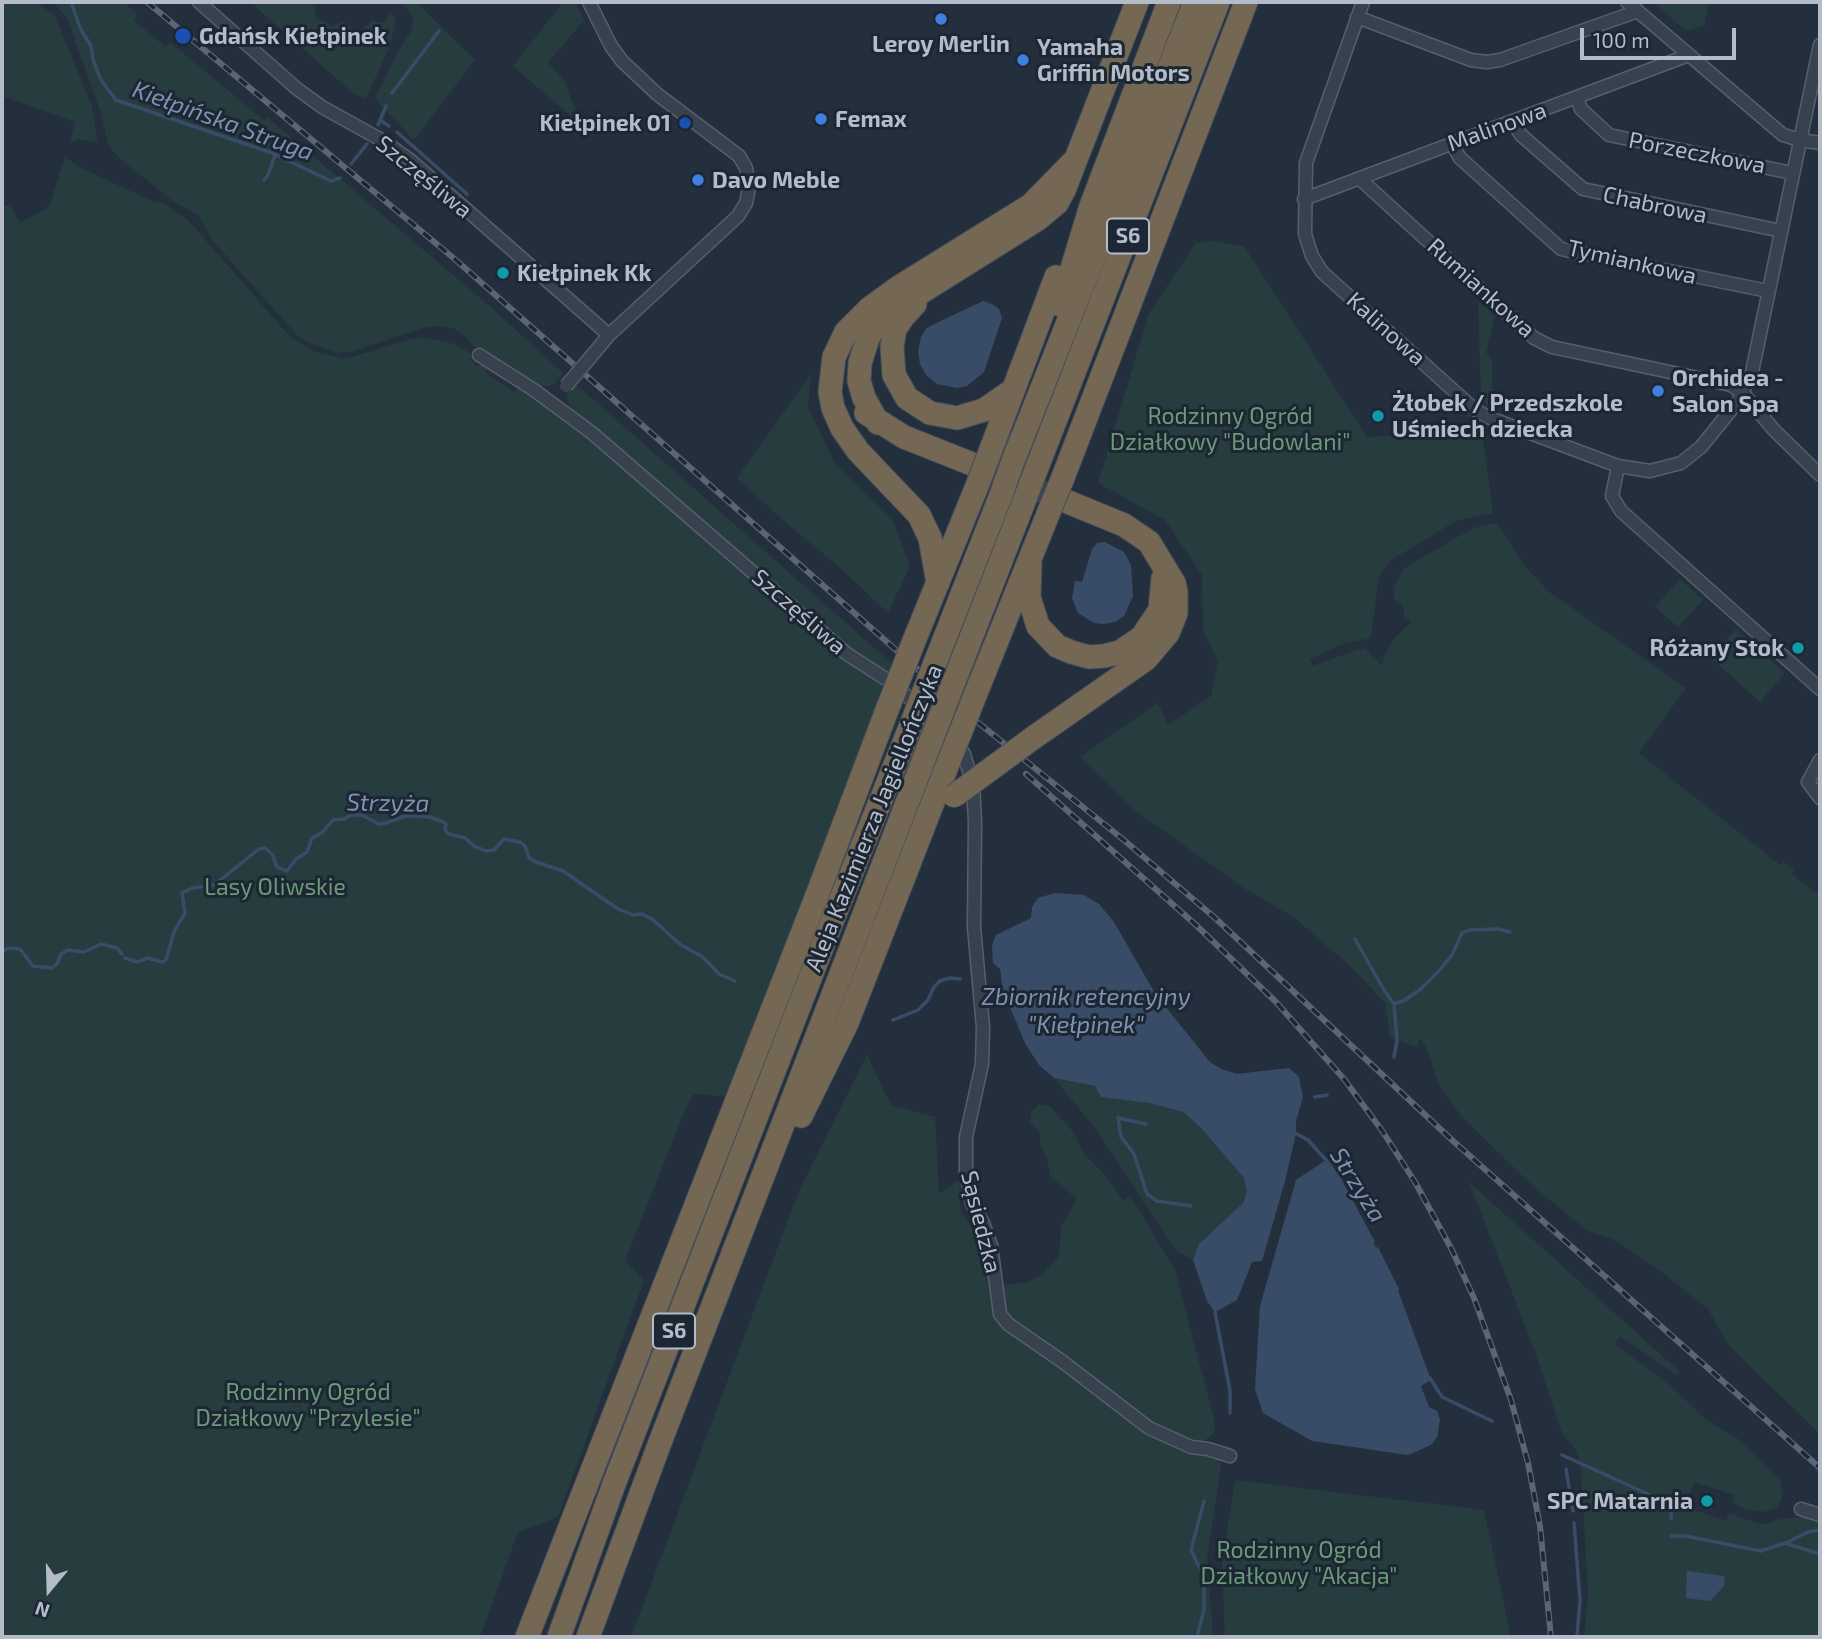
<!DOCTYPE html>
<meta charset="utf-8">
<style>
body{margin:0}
#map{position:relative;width:1822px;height:1639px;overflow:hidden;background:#242f3e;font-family:"Exo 2",sans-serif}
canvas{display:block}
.frame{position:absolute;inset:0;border:4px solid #b4bcc9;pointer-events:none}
.north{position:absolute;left:14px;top:1555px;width:70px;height:70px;-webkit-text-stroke:5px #1d2633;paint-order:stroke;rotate:199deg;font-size:19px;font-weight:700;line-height:28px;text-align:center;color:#b4bcc9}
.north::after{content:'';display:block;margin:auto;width:24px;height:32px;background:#b4bcc9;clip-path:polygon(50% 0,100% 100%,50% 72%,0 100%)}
.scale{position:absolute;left:1580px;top:28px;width:156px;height:32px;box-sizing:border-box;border:4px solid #b4bcc9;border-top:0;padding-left:9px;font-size:21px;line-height:24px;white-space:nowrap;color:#b4bcc9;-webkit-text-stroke:5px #1d2633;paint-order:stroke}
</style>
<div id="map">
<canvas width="1822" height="1639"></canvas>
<div class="frame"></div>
<div class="north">N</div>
<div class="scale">100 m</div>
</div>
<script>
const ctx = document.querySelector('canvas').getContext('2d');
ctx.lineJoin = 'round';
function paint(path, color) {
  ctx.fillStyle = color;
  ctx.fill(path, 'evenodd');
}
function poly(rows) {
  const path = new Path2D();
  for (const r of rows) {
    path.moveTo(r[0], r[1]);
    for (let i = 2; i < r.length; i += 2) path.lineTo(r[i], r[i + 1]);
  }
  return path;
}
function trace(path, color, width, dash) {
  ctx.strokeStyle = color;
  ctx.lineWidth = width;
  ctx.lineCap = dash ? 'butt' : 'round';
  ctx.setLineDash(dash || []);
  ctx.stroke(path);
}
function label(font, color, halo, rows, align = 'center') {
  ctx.font = font + ' "Exo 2",sans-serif';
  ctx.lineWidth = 6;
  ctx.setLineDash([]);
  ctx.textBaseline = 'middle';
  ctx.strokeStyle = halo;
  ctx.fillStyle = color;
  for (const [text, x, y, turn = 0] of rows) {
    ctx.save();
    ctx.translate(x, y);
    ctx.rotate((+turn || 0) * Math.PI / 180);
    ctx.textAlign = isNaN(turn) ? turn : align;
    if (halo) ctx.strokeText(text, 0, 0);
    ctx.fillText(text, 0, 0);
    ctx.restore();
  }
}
paint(poly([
 [2,2,34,2,54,14,92,106,98,142,76,139,70,143,75,122,2,96],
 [53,2,123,2,138,15,134,21,166,47,170,42,264,120,267,117,492,308,563,373,556,382,550,386,534,386,473,346,467,338,453,328,437,326,423,328,353,351,337,353,310,343,298,336,212,240,198,215,174,202,118,157,108,145,101,113,67,18],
 [250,2,303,2,315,7,316,17,332,26,342,22,360,32,372,21,384,23,390,11,396,20,389,48,367,96,365,98,354,94],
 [402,2,416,2,475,60,414,140,375,99,398,51,412,30,414,20],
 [563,2,575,2,584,20,548,63,564,80,581,125,513,66],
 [1653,2,1709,2,1704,26,1686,31],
 [65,157,79,167,154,202,165,204,189,221,283,329,293,339,315,352,345,359,412,339,425,338,455,344,470,353,471,360,476,365,489,366,485,373,515,392,519,385,608,451,832,650,890,686,734,1094,721,1096,694,1094,685,1110,625,1261,644,1280,558,1517,518,1532,480,1637,2,1637,2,205,10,206,20,223,49,207],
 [1212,241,1244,246,1367,437,1482,432,1493,513,1456,521,1390,561,1379,576,1371,638,1343,644,1310,659,1313,666,1356,650,1367,648,1367,651,1383,666,1383,659,1393,640,1411,622,1404,616,1403,605,1394,599,1394,587,1403,569,1473,528,1497,523,1523,564,1549,592,1686,688,1639,753,1780,865,1784,862,1794,870,1792,874,1820,896,1820,1434,1729,1346,1708,1309,1663,1273,1615,1240,1588,1231,1536,1189,1462,1117,1440,1087,1426,1047,1419,1039,1417,1047,1390,1037,1385,1003,1350,966,1295,918,1247,890,1137,812,1080,757,1158,703,1168,725,1211,696,1218,661,1203,631,1202,575,1165,520,1098,483,1149,313,1196,243],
 [1478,301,1495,316,1486,353,1492,359,1493,407,1477,400,1481,398],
 [811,374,808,406,835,464,893,520,910,566,888,613,838,566,786,523,737,478],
 [576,384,897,668,893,678,855,654,572,412,567,399,568,393],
 [1680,579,1703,600,1678,627,1655,607],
 [1736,629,1785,673,1760,702,1710,657],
 [867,1055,891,1105,935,1117,939,1193,960,1180,959,1199,962,1214,984,1239,993,1304,1060,1366,1137,1426,1217,1457,1221,1466,1207,1559,1213,1637,631,1637,799,1191],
 [1054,1078,1095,1086,1101,1097,1149,1103,1183,1112,1201,1128,1244,1178,1247,1190,1243,1203,1199,1244,1193,1260,1176,1251,1097,1131],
 [1039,1104,1050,1106,1074,1133,1084,1154,1105,1175,1123,1200,1130,1196,1175,1270,1214,1419,1215,1432,1203,1442,1185,1442,1151,1422,1010,1317,1003,1301,1002,1286,1028,1282,1043,1274,1059,1256,1061,1227,1077,1199,1050,1176,1048,1162,1040,1143,1040,1133,1030,1122,1031,1112],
 [1469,1182,1679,1371,1676,1375,1620,1336,1614,1344,1667,1382,1705,1419,1738,1439,1781,1482,1782,1499,1776,1508,1763,1512,1745,1509,1733,1502,1735,1495,1694,1482,1685,1507,1726,1521,1729,1513,1762,1525,1780,1519,1814,1516,1820,1522,1820,1637,1584,1637,1588,1594,1581,1470,1576,1450,1562,1433,1536,1354],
 [1235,1480,1484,1510,1511,1637,1225,1637,1222,1562]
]), '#263c3f');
paint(poly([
 [983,301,992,304,999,309,1002,318,984,372,967,386,957,388,937,384,926,375,920,364,918,351,921,337,926,329,932,325],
 [1105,542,1124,552,1131,565,1133,596,1124,616,1115,622,1104,624,1094,623,1078,613,1072,598,1075,581,1082,582,1092,549,1097,543],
 [1055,893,1084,895,1099,904,1114,922,1156,995,1210,1062,1221,1069,1237,1074,1289,1068,1299,1077,1303,1097,1296,1121,1296,1133,1285,1181,1262,1261,1252,1262,1237,1300,1215,1312,1207,1301,1193,1260,1199,1244,1243,1203,1247,1191,1244,1178,1201,1128,1183,1112,1149,1103,1101,1097,1095,1086,1054,1078,1039,1065,1026,1045,1003,991,1000,969,993,963,992,945,996,935,1031,918,1032,907,1038,898],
 [1326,1160,1339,1178,1396,1285,1431,1380,1421,1386,1429,1407,1437,1411,1440,1420,1437,1437,1431,1445,1408,1455,1312,1441,1263,1413,1255,1389,1260,1306,1296,1180],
 [1687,1571,1725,1576,1724,1586,1710,1601,1686,1598]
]), '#394c67');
trace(poly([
 [71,2,81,30,91,46,93,60,101,80,116,100,272,153,331,181,340,178],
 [392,93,439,31],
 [380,120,389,126],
 [378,125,386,106],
 [397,132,467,194],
 [351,164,367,144],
 [264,180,268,175,275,155],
 [1355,939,1384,990,1394,1004,1397,1041,1394,1057],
 [2,952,8,948,20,949,33,966,52,968,57,964,61,954,68,950,84,952,101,944,117,948,122,954],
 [125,958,137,962,148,958,162,962,166,960,174,932,185,913,182,893,192,888,214,885,259,849,265,848,272,854,277,867,287,871,296,859,307,852,312,838,323,832,333,820,344,819,352,815,362,815,379,824,386,823,405,816,429,817,441,821,446,824,445,830,449,834,465,838,474,846,486,851,494,850,504,839,520,842,525,846,529,858,536,862,563,871,618,909,633,915,642,914,652,919,681,945,703,957,719,974,735,981],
 [1394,1004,1405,1000,1421,989,1437,973,1452,955,1462,933,1469,930,1498,929,1510,932],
 [893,1020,918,1010,928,1000,934,987,940,981,950,978,960,979],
 [1315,1097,1327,1095],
 [1146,1124,1118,1118,1121,1137,1134,1154,1147,1194,1157,1201,1191,1206],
 [1293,1132,1308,1140,1326,1160,1339,1178,1373,1242],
 [1377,1249,1397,1289],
 [1215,1312,1230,1391,1230,1413],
 [1430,1378,1442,1397,1492,1421],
 [1562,1455,1672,1505,1671,1519],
 [1566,1469,1573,1511],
 [1574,1523,1580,1600,1577,1637],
 [1671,1536,1686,1536,1761,1551,1785,1543,1820,1554],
 [1786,1543,1808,1532,1820,1530],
 [1197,1637,1204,1609,1204,1577,1191,1550,1204,1501]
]), '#394c67', 3.5);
trace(poly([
 [977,466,1063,500]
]), '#3a4453', 23, [23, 11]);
const minor = poly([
 [199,2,296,88,322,107,385,142,410,160,609,335],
 [589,2,611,46,622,61,657,94,739,156,746,168,749,187,746,203,738,216,609,335,589,359],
 [1363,2,1306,163,1305,234,1312,256,1322,272,1474,409,1490,418,1618,466,1650,471,1681,463,1701,447,1739,400,1752,372,1820,45],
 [1627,2,1783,135,1800,140,1820,143],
 [1357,17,1471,60,1487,62,1500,60,1638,11],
 [1577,98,1581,109,1609,135,1792,173],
 [1513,122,1521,135,1583,189,1781,231],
 [1452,144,1460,158,1561,249,1768,291],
 [1360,179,1534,338,1552,347,1731,385,1743,393,1774,430,1820,475],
 [1304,199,1689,55],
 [479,355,534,390,592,433,847,654,889,681,921,708],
 [1618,466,1612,496,1621,511,1820,689],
 [935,720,952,737,964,754,973,785,975,822,974,927,983,1028,982,1064,966,1137,966,1173,972,1204,983,1223,991,1245,1000,1314,1008,1324,1063,1362,1149,1428,1191,1447,1208,1449,1230,1456],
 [1820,760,1808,782,1820,798],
 [1801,1509,1820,1515]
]);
const motorway = poly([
 [915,304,903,317,895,329,892,346,894,375,907,398,930,413,957,418,984,410,1013,390],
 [1061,305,1091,206,1169,2],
 [866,413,904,437,977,466],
 [878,423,864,398,859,381,860,363,869,335,885,316,896,308,1038,219,1057,203,1064,190,1137,2],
 [990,452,1056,277],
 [1013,461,1195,2],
 [1036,470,1218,2],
 [1062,480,1246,2],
 [1030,562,1029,597,1038,626,1057,646,1071,652,1089,657,1104,656,1120,652,1142,637,1160,610,1163,578],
 [938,583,930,538,919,515,858,451,842,428,833,408,830,392,834,357,846,332,870,308,899,287,1031,205,1075,160],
 [914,641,977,486],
 [935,663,1001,495],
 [953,684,1023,504],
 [976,693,1048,514],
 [1033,738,1146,659,1168,633,1176,613,1176,592,1174,583,1149,542,1124,525,1063,500],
 [801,1116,847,1023,949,761],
 [527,1637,816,898,887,710],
 [559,1637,614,1484,831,924,913,720],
 [588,1637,659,1445,931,741]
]);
trace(minor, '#565f6c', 15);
trace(motorway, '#434c59', 25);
trace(minor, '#38414e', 12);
trace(motorway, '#746855', 23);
const rail = poly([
 [147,2,457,261,975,720,1125,841,1214,917,1452,1140,1820,1468],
 [1026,774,1196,925,1276,1002,1344,1079,1383,1132,1415,1182,1451,1248,1474,1298,1511,1400,1528,1463,1540,1526,1551,1637]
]);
trace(rail, '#5a6575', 6);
trace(rail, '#1d2633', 3.5, [10]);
const minorBridge = poly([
 [566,386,589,359]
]);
const motorwayBridge = poly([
 [977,486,990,452],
 [1001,495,1013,461],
 [1023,504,1036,470],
 [1048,514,1062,480],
 [887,710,914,641],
 [913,720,935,663],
 [931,741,953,684],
 [949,761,976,693],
 [954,796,1033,738]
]);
trace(minorBridge, '#565f6c', 15, []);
trace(motorwayBridge, '#434c59', 25, []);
trace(minorBridge, '#38414e', 12);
trace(motorwayBridge, '#746855', 23);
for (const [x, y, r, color] of [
 [941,19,7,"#3f7fe0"],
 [183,36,9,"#1a4fb4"],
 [1023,60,7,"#3f7fe0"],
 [821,119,7,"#3f7fe0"],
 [685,123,7,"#1a4fb4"],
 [698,180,7,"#3f7fe0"],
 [503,273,7,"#0f9aa8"],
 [1658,391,7,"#3f7fe0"],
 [1378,416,7,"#0f9aa8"],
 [1798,648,7,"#0f9aa8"],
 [1707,1501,7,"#0f9aa8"]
]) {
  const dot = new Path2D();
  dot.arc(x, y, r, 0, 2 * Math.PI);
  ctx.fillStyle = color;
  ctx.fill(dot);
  trace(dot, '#1d2633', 2.5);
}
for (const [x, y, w] of [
 [1128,236,42],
 [674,1331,42]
]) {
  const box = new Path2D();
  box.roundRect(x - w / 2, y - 17.5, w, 35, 5);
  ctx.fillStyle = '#1d2633';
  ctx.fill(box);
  trace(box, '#b4bcc9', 2);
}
label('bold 21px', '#b4bcc9', null, [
 ["S6",1128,236],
 ["S6",674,1331]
]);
label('bold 23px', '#b4bcc9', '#1d2633', [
 ["Gdańsk Kiełpinek",199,36],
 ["Leroy Merlin",941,44,"center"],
 ["Yamaha",1037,47],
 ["Griffin Motors",1037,73],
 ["Femax",835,119],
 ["Kiełpinek 01",671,123,"right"],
 ["Davo Meble",712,180],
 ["Kiełpinek Kk",517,273],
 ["Orchidea -",1672,378],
 ["Salon Spa",1672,404],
 ["Żłobek / Przedszkole",1392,403],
 ["Uśmiech dziecka",1392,429],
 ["Różany Stok",1784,648,"right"],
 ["SPC Matarnia",1693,1501,"right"]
], 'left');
label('23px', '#b4bcc9', '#1d2633', [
 ["Malinowa",1497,127,-20],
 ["Porzeczkowa",1697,153,11],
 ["Szczęśliwa",424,177,39],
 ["Chabrowa",1655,205,12],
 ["Tymiankowa",1632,262,13],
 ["Rumiankowa",1481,288,42],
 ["Kalinowa",1386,329,42],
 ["Szczęśliwa",799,612,41],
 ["Aleja Kazimierza Jagiellończyka",874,818,-68],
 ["Sąsiedzka",981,1222,76]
]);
label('23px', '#6b9a76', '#1d2633', [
 ["Rodzinny Ogród",1230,416],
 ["Działkowy \"Budowlani\"",1230,442],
 ["Lasy Oliwskie",275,887],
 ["Rodzinny Ogród",308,1392],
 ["Działkowy \"Przylesie\"",308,1418],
 ["Rodzinny Ogród",1299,1550],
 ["Działkowy \"Akacja\"",1299,1576]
]);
label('italic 24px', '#7c92b1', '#1d2633', [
 ["Kiełpińska Struga",223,121,20],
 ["Strzyża",388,803,1],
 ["Zbiornik retencyjny",1086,997],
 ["\"Kiełpinek\"",1086,1025],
 ["Strzyża",1358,1185,58]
]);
</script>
